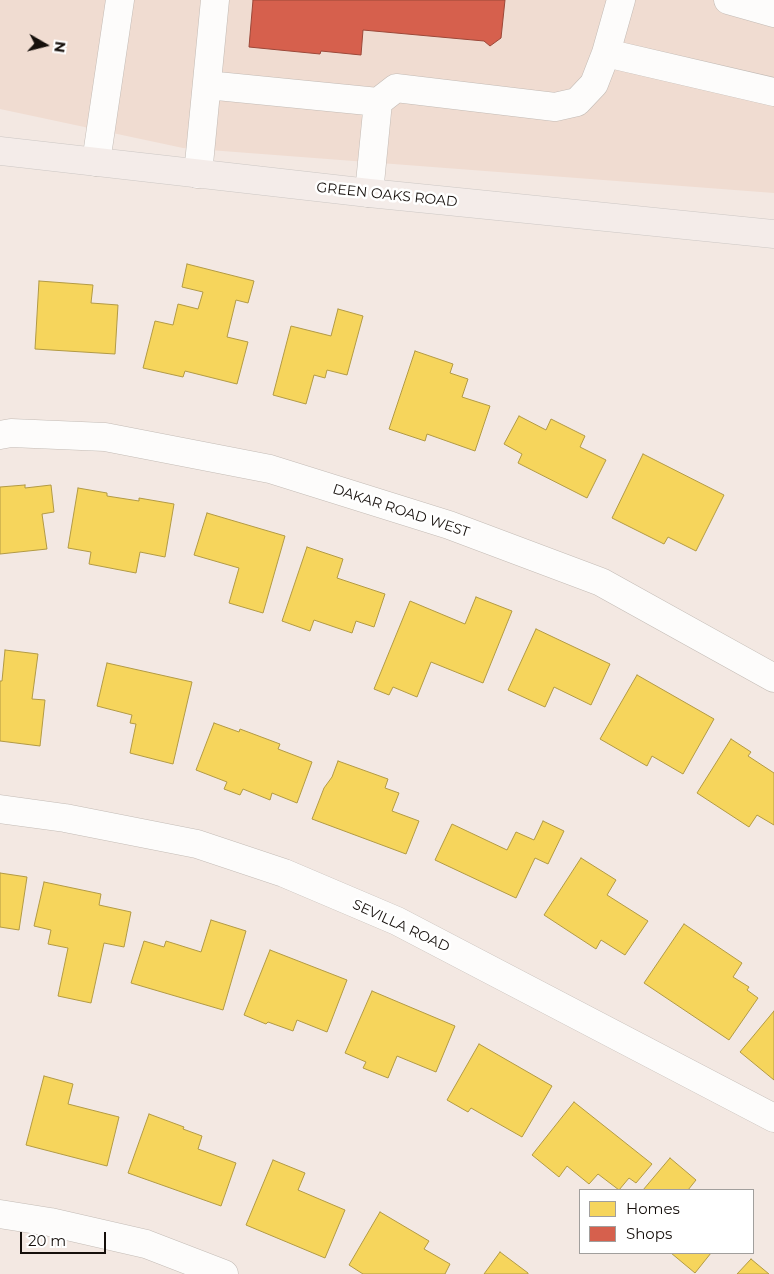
<!DOCTYPE html>
<style>
body{margin:0}
#map{position:relative;width:774px;height:1274px;overflow:hidden;background:#f3e8e2;font-family:Montserrat,sans-serif}
canvas{display:block}
.legend{position:absolute;left:579px;top:1189px;width:175px;height:65px;box-sizing:border-box;background:#fff;border:1px solid #a19f9d;margin:0;padding:6px 9px;list-style:none;font-size:15px;color:#150f0b}
.legend li{display:flex;align-items:center;gap:10px;height:25px}
.legend b{width:25px;border:1px solid #a19f9d}
.north{position:absolute;left:20px;top:20px;width:50px;height:50px;-webkit-text-stroke:4px #fff;paint-order:stroke;rotate:98deg;font-size:14px;font-weight:700;line-height:20px;text-align:center;color:#150f0b}
.north::after{content:'';display:block;margin:auto;width:18px;height:22px;background:#150f0b;clip-path:polygon(50% 0,100% 100%,50% 72%,0 100%)}
.scale{position:absolute;left:20px;top:1232px;width:86px;height:22px;box-sizing:border-box;border:2px solid #150f0b;border-top:0;padding-left:6px;font-size:15px;line-height:18px;white-space:nowrap;color:#150f0b;-webkit-text-stroke:4px #fff;paint-order:stroke}
</style>
<div id="map">
<canvas width="774" height="1274"></canvas>
<ul class="legend">
<li><b style="height:14px;background:#f6d55c"></b>Homes</li>
<li><b style="height:14px;background:#d6604d"></b>Shops</li>
</ul>
<div class="north">N</div>
<div class="scale">20 m</div>
</div>
<script>
const ctx = document.querySelector('canvas').getContext('2d');
ctx.lineJoin = 'round';
function paint(path, color) {
  ctx.fillStyle = color;
  ctx.fill(path, 'evenodd');
}
function poly(rows) {
  const path = new Path2D();
  for (const r of rows) {
    path.moveTo(r[0], r[1]);
    for (let i = 2; i < r.length; i += 2) path.lineTo(r[i], r[i + 1]);
  }
  return path;
}
function trace(path, color, width, dash) {
  ctx.strokeStyle = color;
  ctx.lineWidth = width;
  ctx.lineCap = dash ? 'butt' : 'round';
  ctx.setLineDash(dash || []);
  ctx.stroke(path);
}
function label(font, color, halo, rows, align = 'center') {
  ctx.font = font + ' Montserrat,sans-serif';
  ctx.lineWidth = 5;
  ctx.setLineDash([]);
  ctx.textBaseline = 'middle';
  ctx.strokeStyle = halo;
  ctx.fillStyle = color;
  for (const [text, x, y, turn = 0] of rows) {
    ctx.save();
    ctx.translate(x, y);
    ctx.rotate((+turn || 0) * Math.PI / 180);
    ctx.textAlign = isNaN(turn) ? turn : align;
    if (halo) ctx.strokeText(text, 0, 0);
    ctx.fillText(text, 0, 0);
    ctx.restore();
  }
}
paint(poly([
 [0,0,774,0,774,193,183,148,0,109]
]), '#f0dcd1');
const homes = poly([
 [187,264,254,281,248,303,236,300,227,337,248,342,237,384,185,371,183,377,143,368,155,321,173,325,178,304,198,309,203,292,182,287,187,264],
 [39,281,93,285,91,303,118,305,115,354,35,349,39,281],
 [338,309,363,316,347,375,327,370,325,378,314,375,306,404,273,395,291,326,331,336,338,309],
 [415,351,453,364,450,373,468,379,462,397,490,406,475,451,427,434,425,441,389,429,415,351],
 [519,416,546,430,551,419,585,436,580,447,606,460,587,498,518,463,522,454,504,444,519,416],
 [643,454,724,495,696,551,668,537,664,544,612,518,643,454],
 [25,485,25,488,51,485,54,512,42,514,47,549,0,554,0,487,25,485],
 [78,488,107,493,107,496,139,501,139,498,174,504,165,557,140,552,136,573,89,564,91,552,68,548,78,488],
 [207,513,285,536,263,613,229,603,239,568,194,555,207,513],
 [307,547,343,559,337,578,385,594,374,627,356,621,352,633,314,620,310,631,282,621,307,547],
 [476,597,512,611,483,683,431,662,417,697,393,687,389,695,374,689,410,601,465,624,476,597],
 [536,629,610,664,591,705,554,687,545,707,508,690,536,629],
 [5,650,38,654,32,699,45,700,40,746,0,741,0,681,2,681,5,650],
 [107,663,192,682,173,764,130,753,136,724,130,723,132,715,97,706,107,663],
 [637,675,714,719,683,774,652,756,647,766,600,739,637,675],
 [214,723,239,732,240,729,280,744,278,749,312,762,297,803,272,793,270,800,243,789,240,795,224,789,227,782,196,770,214,723],
 [731,739,751,752,748,756,774,773,774,825,757,815,749,827,697,793,731,739],
 [338,761,388,779,385,788,399,793,392,811,419,821,406,854,312,819,324,788,332,777,338,761],
 [543,821,564,831,548,864,535,858,516,898,435,860,452,824,507,850,516,832,534,840,543,821],
 [581,858,616,880,607,895,648,921,625,955,601,940,596,949,544,915,581,858],
 [0,873,27,877,19,930,0,927,0,873],
 [44,882,101,894,99,905,131,912,124,947,104,943,91,1003,58,996,68,948,48,944,51,930,34,926,44,882],
 [211,920,246,931,223,1010,131,983,144,941,164,947,166,941,201,952,211,920],
 [684,924,742,963,733,977,749,987,747,990,758,998,729,1040,644,983,684,924],
 [270,950,347,980,327,1032,297,1020,293,1031,268,1022,266,1024,244,1015,270,950],
 [372,991,455,1026,436,1072,397,1056,388,1078,363,1068,366,1062,345,1053,372,991],
 [774,1011,774,1080,740,1052,774,1011],
 [479,1044,552,1086,522,1137,471,1108,468,1112,447,1100,479,1044],
 [44,1076,73,1084,68,1104,119,1117,107,1166,26,1145,44,1076],
 [574,1102,652,1164,636,1183,629,1178,619,1190,598,1174,589,1184,567,1166,559,1177,532,1155,574,1102],
 [149,1114,184,1127,183,1129,202,1136,198,1149,236,1163,221,1206,128,1173,149,1114],
 [670,1158,696,1180,688,1190,643,1190,670,1158],
 [273,1160,305,1173,298,1190,345,1210,325,1258,246,1225,273,1160],
 [380,1212,429,1241,424,1249,450,1264,445,1274,363,1274,349,1265,380,1212],
 [500,1252,528,1273,528,1274,484,1274,500,1252],
 [671,1253,711,1253,695,1273,671,1253],
 [751,1259,769,1274,737,1274,751,1259]
]);
paint(homes, '#f6d55c');
trace(homes, '#b29a44', 1);
const shops = poly([
 [253,0,505,0,501,38,490,46,484,41,363,30,361,55,321,51,320,54,249,47,253,0]
]);
paint(shops, '#d6604d');
trace(shops, '#9c4839', 1);
const minor = poly([
 [728,0,774,13],
 [606,53,621,0],
 [207,85,378,102],
 [96,162,120,0],
 [198,174,215,0],
 [369,193,378,102,396,88,555,107,577,102,594,84,606,53,774,92],
 [0,435,11,433,105,437,270,469,449,525,601,582,774,678],
 [0,809,65,818,197,844,284,873,397,921,774,1118],
 [0,1214,50,1222,146,1244,224,1274]
]);
const major = poly([
 [0,151,369,193,774,234]
]);
trace(minor, '#c3bbb5', 29);
trace(major, '#ccc7c4', 29);
trace(minor, '#fdfcfb', 28);
trace(major, '#f4ece9', 28);
label('14px', '#150f0b', '#fff', [
 ["GREEN OAKS ROAD",387,195,6],
 ["DAKAR ROAD WEST",401,511,18],
 ["SEVILLA ROAD",401,926,25]
]);
</script>
